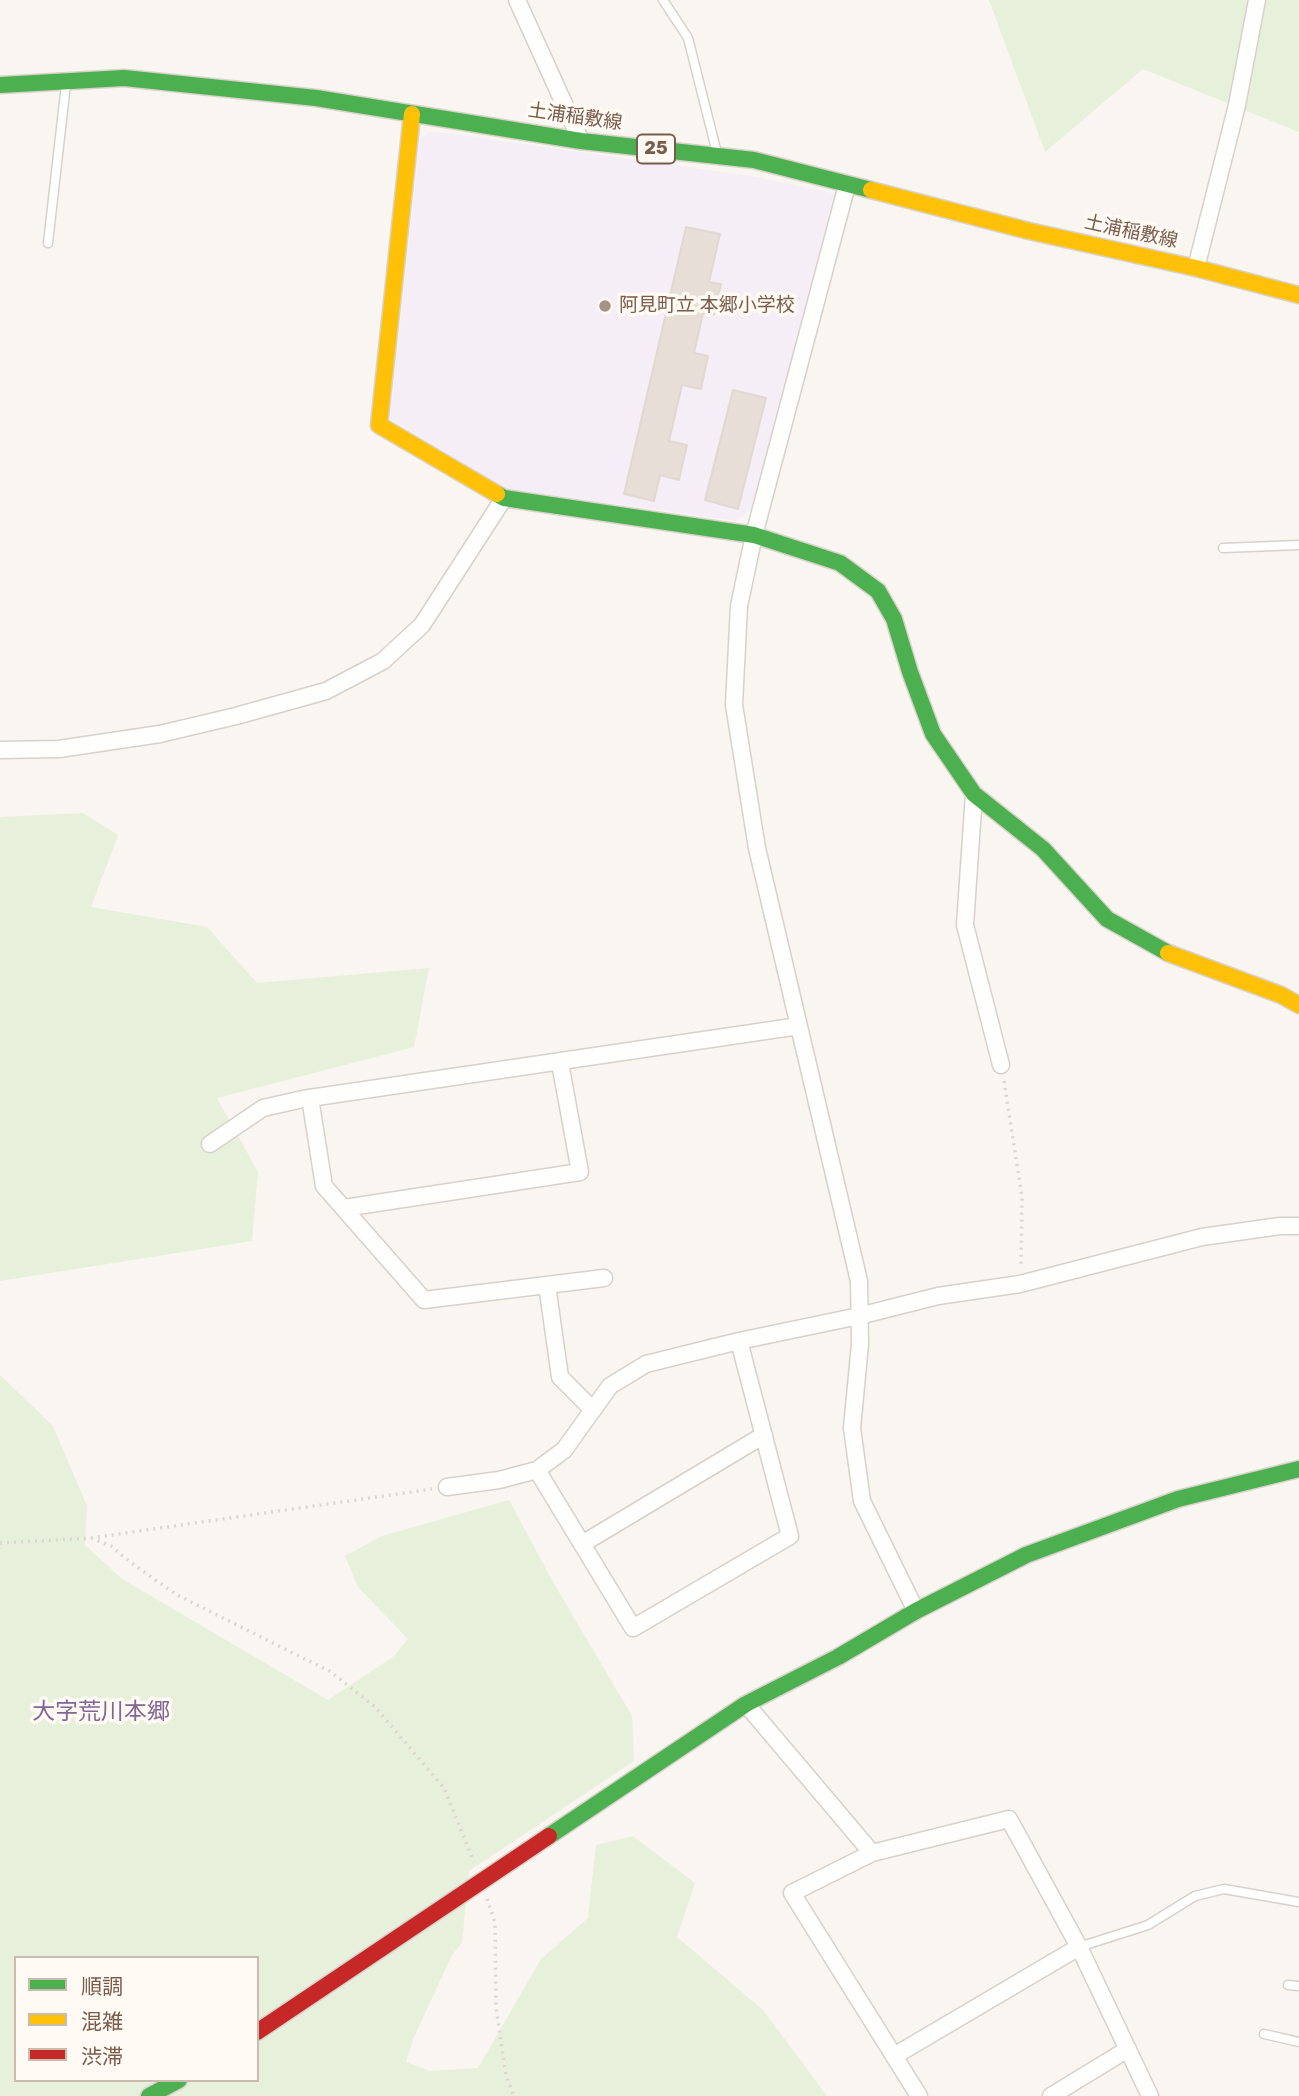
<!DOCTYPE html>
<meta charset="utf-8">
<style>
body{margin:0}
#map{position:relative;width:1299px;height:2096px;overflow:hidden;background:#f9f5f0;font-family:Rubik,"Noto Sans JP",sans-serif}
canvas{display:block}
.legend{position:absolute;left:14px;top:1956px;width:245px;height:126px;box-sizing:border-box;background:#fffaf3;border:2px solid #cabbb1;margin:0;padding:9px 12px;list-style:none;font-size:21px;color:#7a5c4d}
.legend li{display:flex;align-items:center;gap:14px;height:35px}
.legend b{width:35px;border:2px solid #cabbb1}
</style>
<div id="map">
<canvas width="1299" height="2096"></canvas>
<ul class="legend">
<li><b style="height:9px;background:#4caf50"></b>順調</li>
<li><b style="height:9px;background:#ffc107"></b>混雑</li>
<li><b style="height:9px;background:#c62828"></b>渋滞</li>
</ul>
</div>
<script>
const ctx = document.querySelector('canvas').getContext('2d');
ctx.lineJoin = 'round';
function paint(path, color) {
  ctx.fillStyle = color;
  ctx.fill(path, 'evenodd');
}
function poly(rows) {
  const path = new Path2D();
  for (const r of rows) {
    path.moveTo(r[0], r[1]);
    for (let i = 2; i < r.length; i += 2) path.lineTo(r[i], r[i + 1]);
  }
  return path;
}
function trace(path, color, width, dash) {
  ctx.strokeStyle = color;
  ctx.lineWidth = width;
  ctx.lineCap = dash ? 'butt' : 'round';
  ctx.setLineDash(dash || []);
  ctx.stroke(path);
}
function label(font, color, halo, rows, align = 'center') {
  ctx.font = font + ' Rubik,"Noto Sans JP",sans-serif';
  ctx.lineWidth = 7;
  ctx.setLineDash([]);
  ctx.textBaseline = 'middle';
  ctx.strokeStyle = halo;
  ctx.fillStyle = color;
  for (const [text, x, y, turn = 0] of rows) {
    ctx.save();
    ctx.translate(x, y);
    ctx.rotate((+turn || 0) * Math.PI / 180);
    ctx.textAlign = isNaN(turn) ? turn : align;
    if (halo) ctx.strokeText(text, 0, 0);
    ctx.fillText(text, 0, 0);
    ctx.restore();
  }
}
paint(poly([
 [430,131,757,177,836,194,756,506,736,521,507,489,390,419,420,139]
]), '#f6eef6');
paint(poly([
 [989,0,1299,0,1299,132,1143,69,1045,152],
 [83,813,118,835,91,907,207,927,257,983,429,968,414,1047,217,1098,258,1172,252,1241,0,1281,0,817],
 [0,1375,53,1426,87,1506,85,1545,122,1579,328,1700,393,1657,408,1639,358,1587,345,1556,382,1536,509,1500,553,1582,632,1716,634,1761,469,1871,462,1943,452,1955,414,2037,406,2062,430,2071,478,2068,541,1959,588,1918,596,1845,633,1836,695,1883,677,1937,763,2010,827,2096,0,2096],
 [16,1958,257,1958,257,2080,16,2080]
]), '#e7f0db');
const building = poly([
 [686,227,720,234,709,282,721,284,714,315,703,313,694,353,708,356,701,389,682,385,669,441,687,445,679,480,660,475,654,501,624,494,686,227],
 [733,390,766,398,738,509,705,500,733,390]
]);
paint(building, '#e6ded7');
trace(building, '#e2d8d2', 2);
const lane = poly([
 [663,0,688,38,717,153],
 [48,243,66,84],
 [1223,548,1299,545],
 [1079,1947,1148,1925,1195,1896,1224,1889,1299,1902],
 [1288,1985,1299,1986],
 [1264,2034,1299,2042]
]);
const street = poly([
 [517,0,581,141],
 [847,185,754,535,739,606,734,705,757,848,859,1281,860,1344,852,1428,862,1501,916,1611],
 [1196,268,1237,105,1257,0],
 [0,750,59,749,160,734,236,716,326,691,383,661,422,625,504,498],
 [974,794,965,925,1001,1065],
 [310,1098,324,1186,424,1300,604,1278],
 [210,1144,263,1108,303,1099,799,1026],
 [344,1208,580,1172,560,1063],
 [547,1285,560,1377,593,1410],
 [537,1470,633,1628,790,1536,739,1341],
 [447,1487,499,1480,537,1470,564,1450,610,1386,646,1364,739,1341,859,1316,938,1296,1020,1284,1202,1237,1280,1226,1299,1226],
 [582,1544,764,1435],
 [746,1704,872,1853],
 [894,2056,1079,1947],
 [919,2096,792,1893,872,1853,1009,1819,1079,1947,1150,2096],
 [1051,2096,1128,2049]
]);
const fast = poly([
 [0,85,124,78,316,98,581,141,754,160,871,190],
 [497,494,504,498,754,535,840,563,878,591,894,619,910,672,933,734,974,794,1043,849,1107,919,1168,953],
 [549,1836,746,1704,838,1657,916,1611,1026,1555,1178,1499,1299,1469],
 [149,2096,179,2080]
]);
const slow = poly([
 [412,114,379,425,497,494],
 [871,190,1029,231,1196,268,1299,295],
 [1168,953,1281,995,1299,1005]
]);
const jam = poly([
 [257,2032,549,1836]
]);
trace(lane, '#d7d1cb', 11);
trace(street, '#d7d1cb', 19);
trace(fast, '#d9d2cb', 19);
trace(slow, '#d9d2cb', 19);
trace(jam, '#d9d2cb', 19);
trace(poly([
 [1004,1081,1022,1197,1021,1268],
 [91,1538,111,1546,130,1562,177,1595,331,1672,375,1707,444,1788,474,1862],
 [0,1543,91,1538,432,1489],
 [487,1899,495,1922,496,2007,506,2076,514,2096]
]), '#dcd5d0', 3.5, [2, 5]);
trace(lane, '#fefefd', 8);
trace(street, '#fefefd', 16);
trace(fast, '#4caf50', 16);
trace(slow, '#ffc107', 16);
trace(jam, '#c62828', 16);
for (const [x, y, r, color] of [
 [605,306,7,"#a69286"]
]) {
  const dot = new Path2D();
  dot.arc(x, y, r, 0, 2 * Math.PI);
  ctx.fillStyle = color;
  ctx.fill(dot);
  trace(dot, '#fffaf3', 2.5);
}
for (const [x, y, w] of [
 [656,149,38]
]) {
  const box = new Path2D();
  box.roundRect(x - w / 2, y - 14.5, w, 29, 5);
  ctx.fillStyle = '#fffaf3';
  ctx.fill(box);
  trace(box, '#7a5c4d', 2);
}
label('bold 18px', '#7a5c4d', null, [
 ["25",656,149]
]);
label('19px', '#7a5c4d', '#fffaf3', [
 ["土浦稲敷線",575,117,8],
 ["土浦稲敷線",1131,232,12]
]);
label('19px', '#7a5c4d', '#fffaf3', [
 ["阿見町立 本郷小学校",619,306]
], 'left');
label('23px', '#846695', '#fffaf3', [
 ["大字荒川本郷",101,1712]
]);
</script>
